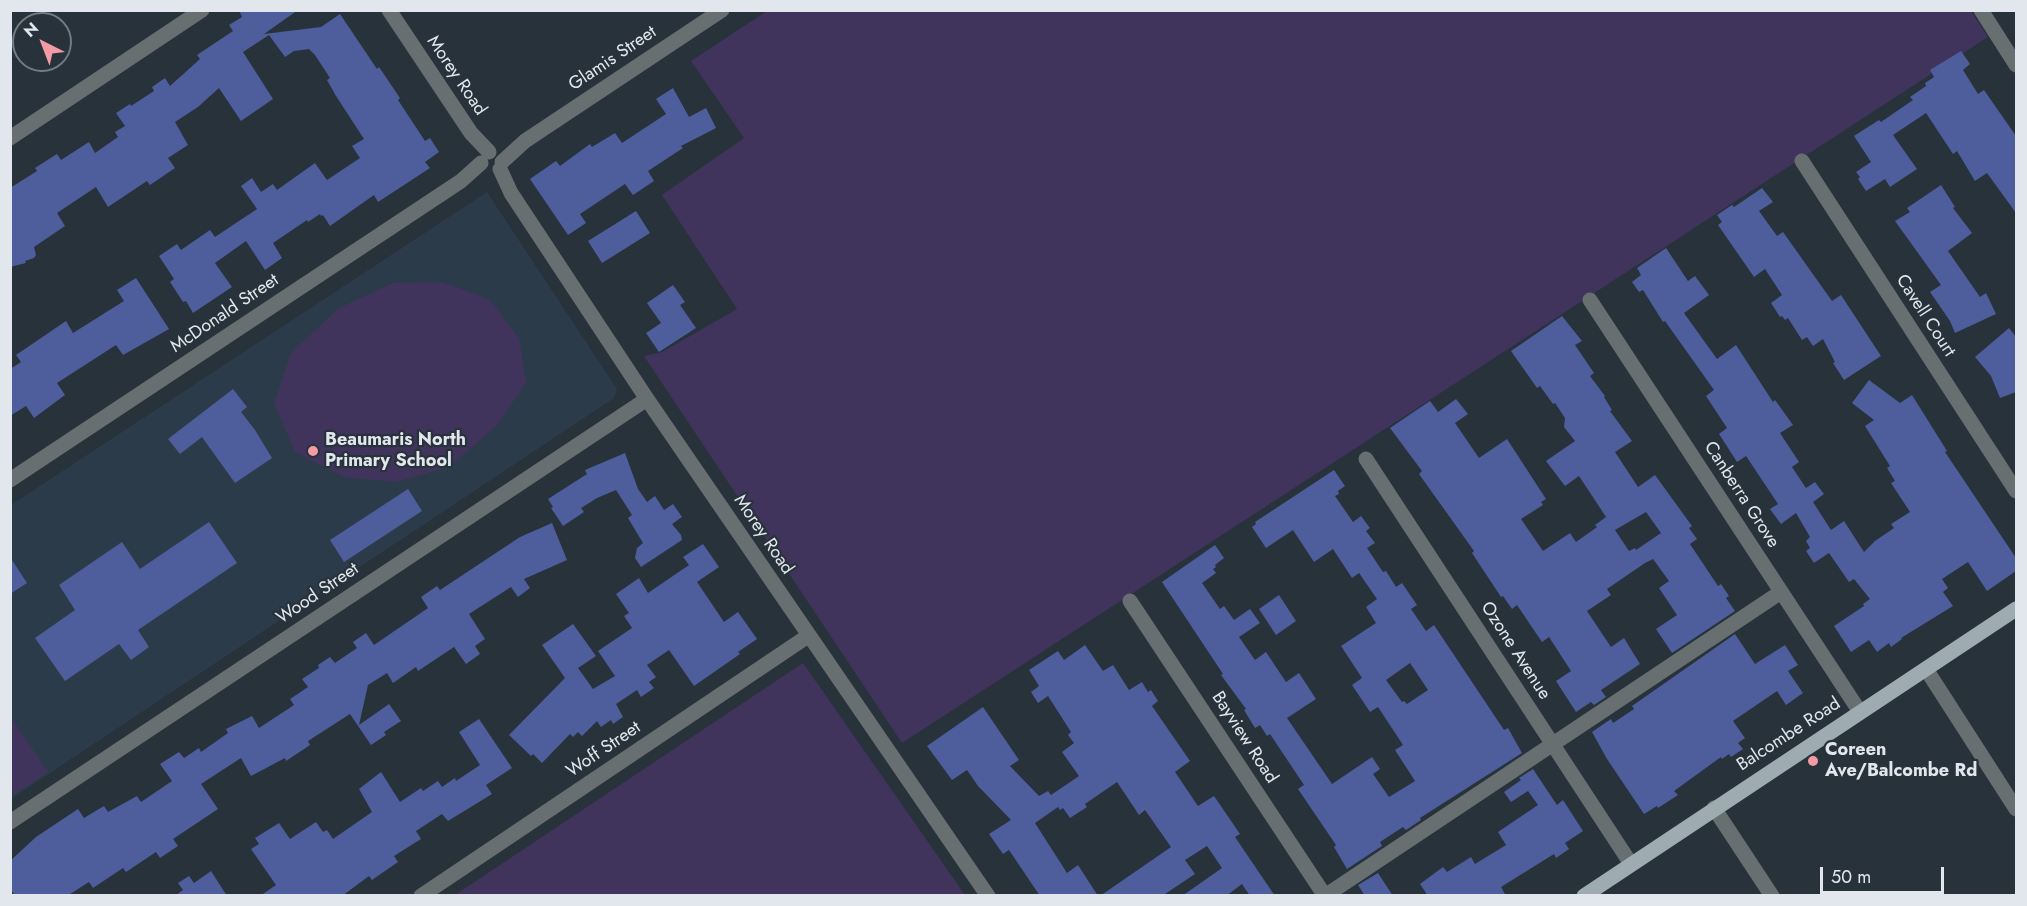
<!DOCTYPE html>
<style>
body{margin:0}
#map{position:relative;width:2027px;height:906px;overflow:hidden;background:#28323b;font-family:Jost,sans-serif}
canvas{display:block}
.frame{position:absolute;inset:0;border:12px solid #e1e7ed;pointer-events:none}
.north{position:absolute;left:12px;top:12px;width:60px;height:60px;box-sizing:border-box;background:#28323b;border:2px solid #727a82;border-radius:50%;rotate:318deg;font-size:16px;font-weight:700;line-height:24px;text-align:center;color:#e1e7ed}
.north::after{content:'';display:block;margin:auto;width:21px;height:27px;background:#f49aa5;clip-path:polygon(50% 0,100% 100%,50% 72%,0 100%)}
.scale{position:absolute;left:1820px;top:867px;width:124px;height:27px;box-sizing:border-box;border:3px solid #e1e7ed;border-top:0;padding-left:8px;font-size:18px;line-height:21px;white-space:nowrap;color:#e1e7ed;-webkit-text-stroke:4px #28323b;paint-order:stroke}
</style>
<div id="map">
<canvas width="2027" height="906"></canvas>
<div class="frame"></div>
<div class="north">N</div>
<div class="scale">50 m</div>
</div>
<script>
const ctx = document.querySelector('canvas').getContext('2d');
ctx.lineJoin = 'round';
function paint(path, color) {
  ctx.fillStyle = color;
  ctx.fill(path, 'evenodd');
}
function poly(rows) {
  const path = new Path2D();
  for (const r of rows) {
    path.moveTo(r[0], r[1]);
    for (let i = 2; i < r.length; i += 2) path.lineTo(r[i], r[i + 1]);
  }
  return path;
}
function trace(path, color, width, dash) {
  ctx.strokeStyle = color;
  ctx.lineWidth = width;
  ctx.lineCap = dash ? 'butt' : 'round';
  ctx.setLineDash(dash || []);
  ctx.stroke(path);
}
function label(font, color, halo, rows, align = 'center') {
  ctx.font = font + ' Jost,sans-serif';
  ctx.lineWidth = 4.5;
  ctx.setLineDash([]);
  ctx.textBaseline = 'middle';
  ctx.strokeStyle = halo;
  ctx.fillStyle = color;
  for (const [text, x, y, turn = 0] of rows) {
    ctx.save();
    ctx.translate(x, y);
    ctx.rotate((+turn || 0) * Math.PI / 180);
    ctx.textAlign = isNaN(turn) ? turn : align;
    if (halo) ctx.strokeText(text, 0, 0);
    ctx.fillText(text, 0, 0);
    ctx.restore();
  }
}
paint(poly([
 [487,192,617,389,614,398,11,799,11,505]
]), '#2c3b49');
paint(poly([
 [1970,10,1988,37,902,743,644,356,662,352,737,309,662,195,744,138,691,61,767,11],
 [441,282,489,299,519,338,526,383,497,425,449,467,395,482,344,477,295,452,274,403,291,353,339,308,393,283],
 [803,663,965,895,455,895],
 [10,716,48,772,15,794,11,787]
]), '#40345d');
paint(poly([
 [239,10,298,10,264,34,321,27,340,14,377,69,379,67,400,98,398,100,425,141,430,138,439,152,425,162,430,168,378,202,374,195,330,226,323,215,321,216,320,214,308,222,307,220,273,243,282,258,265,270,246,241,215,263,232,287,193,313,186,301,183,302,170,282,174,279,159,256,177,244,181,250,210,230,215,237,257,209,241,186,252,178,261,192,273,184,277,190,315,163,327,180,360,158,352,146,364,139,336,96,327,80,330,78,315,55,309,49,294,51,285,57,269,35,243,52,273,99,241,121,219,88,198,107,175,122,188,145,168,158,175,168,150,185,147,181,108,207,96,187,57,213,65,226,34,247,36,255,34,258,25,261,26,263,10,267,10,188,37,171,35,168,57,154,61,160,89,142,95,153,118,137,115,132,125,126,116,113,130,104,131,106,154,91,152,87,165,78,170,86,200,59,197,55,233,31,229,25,242,17],
 [1961,51,1970,64,1963,70,1978,94,1984,90,2016,136,2016,213,1987,173,1975,181,1957,151,1953,154,1926,113,1893,135,1917,169,1890,187,1885,179,1866,191,1858,179,1860,177,1856,172,1871,162,1854,136,1879,120,1881,122,1913,100,1910,97,1926,86,1925,83,1934,77,1930,70],
 [673,88,689,117,706,108,716,128,681,146,683,148,648,171,654,181,633,195,625,184,580,214,586,223,568,235,530,179,556,161,560,166,590,144,592,147,615,133,622,143,666,114,656,99],
 [1941,185,1955,207,1953,208,1972,233,1948,251,1980,297,1986,293,1996,314,1955,333,1950,321,1930,292,1941,285,1895,221,1910,212,1907,208],
 [1762,188,1773,202,1759,211,1777,236,1783,232,1832,301,1841,295,1881,356,1844,380,1833,363,1835,362,1823,339,1813,346,1807,337,1802,340,1788,318,1785,320,1782,316,1780,317,1771,303,1782,295,1765,269,1754,277,1718,225,1722,222,1717,215,1732,205,1734,207],
 [636,211,650,233,602,263,588,241],
 [1666,248,1688,281,1695,276,1709,295,1684,313,1717,359,1736,345,1773,402,1775,400,1793,425,1780,433,1799,462,1792,467,1806,488,1815,482,1824,494,1813,502,1831,530,1844,521,1864,552,1875,541,1894,528,1891,524,1910,512,1891,483,1895,481,1887,468,1890,466,1865,426,1874,420,1852,403,1869,380,1900,403,1912,395,1947,451,1945,452,2016,558,2016,571,1987,591,1968,562,1942,579,1948,588,1943,592,1953,606,1901,638,1902,639,1891,647,1889,643,1877,652,1869,640,1851,652,1834,626,1864,606,1863,604,1870,599,1854,579,1849,582,1829,553,1814,563,1806,551,1810,548,1806,541,1810,537,1796,513,1781,524,1770,509,1778,504,1746,456,1737,462,1719,434,1727,428,1706,396,1714,390,1665,321,1663,322,1643,290,1639,292,1632,282,1641,275,1637,268],
 [136,278,169,329,123,355,116,345,57,383,65,395,34,418,26,406,10,416,10,369,21,362,16,355,66,321,73,333,124,301,117,290],
 [673,285,685,302,680,305,696,328,659,352,646,333,661,323,647,303],
 [1562,316,1582,341,1575,345,1594,373,1590,376,1605,396,1604,397,1612,410,1610,411,1632,441,1615,452,1638,487,1655,475,1692,526,1689,528,1697,539,1690,544,1718,586,1721,584,1729,596,1726,598,1735,611,1672,653,1656,629,1677,615,1659,588,1669,581,1653,559,1645,563,1607,589,1611,595,1587,611,1611,647,1624,638,1640,664,1601,690,1606,697,1594,705,1591,702,1576,712,1556,681,1571,671,1549,637,1542,642,1517,605,1512,609,1503,596,1501,597,1472,553,1474,551,1419,474,1422,471,1390,428,1430,401,1438,412,1456,399,1468,414,1455,423,1479,458,1507,439,1546,499,1541,502,1543,505,1521,519,1543,551,1570,533,1576,542,1597,527,1595,525,1606,517,1579,476,1565,486,1546,461,1575,441,1564,427,1565,418,1555,403,1553,404,1540,386,1537,388,1511,351],
 [1646,512,1661,533,1636,550,1635,548,1629,551,1615,530],
 [2009,328,2016,337,2016,392,2000,398,1991,376,1975,357],
 [233,389,247,407,241,412,255,430,272,458,235,483,202,437,180,454,168,439],
 [625,453,638,489,647,502,655,496,664,510,673,504,682,517,672,524,681,535,682,540,641,567,635,558,637,548,643,543,628,518,632,515,616,490,597,498,581,508,584,512,563,526,551,508,553,507,548,499,587,474,585,470],
 [1334,470,1345,486,1338,491,1339,494,1335,496,1353,522,1361,516,1370,528,1366,531,1375,543,1367,548,1383,572,1386,571,1396,587,1402,583,1417,605,1411,609,1426,631,1434,625,1504,730,1508,728,1522,753,1420,818,1421,820,1406,830,1403,827,1380,842,1382,846,1347,869,1334,847,1336,845,1298,789,1304,785,1270,734,1267,736,1260,725,1255,728,1244,710,1246,709,1221,675,1223,674,1162,582,1215,545,1224,558,1215,565,1216,567,1213,569,1216,573,1202,583,1220,609,1224,606,1234,620,1250,609,1260,623,1239,637,1255,660,1266,652,1286,682,1299,673,1316,699,1287,718,1332,784,1372,757,1380,769,1373,774,1389,797,1415,781,1395,750,1403,745,1378,707,1370,712,1352,685,1362,678,1341,646,1376,623,1366,607,1377,599,1359,573,1352,578,1333,549,1314,562,1293,530,1266,548,1252,527,1256,524,1255,522],
 [1410,663,1428,690,1407,704,1404,701,1402,702,1386,680],
 [408,489,422,511,344,562,330,540],
 [209,522,237,563,138,630,149,647,131,660,119,644,65,681,35,638,75,610,59,585,122,542,140,569],
 [552,523,567,560,524,579,530,588,518,597,511,587,469,614,485,639,475,646,480,654,466,664,454,647,418,671,416,667,393,683,387,673,368,685,359,725,389,704,401,721,384,732,386,735,371,745,350,714,308,741,310,745,286,761,285,758,251,776,241,758,201,784,218,809,173,839,178,846,160,858,156,852,126,872,123,868,93,888,89,882,67,896,15,896,10,888,10,861,36,837,78,809,84,818,104,806,108,812,137,796,141,802,172,781,160,764,179,752,184,758,199,748,201,752,228,733,226,729,252,716,259,728,294,705,290,699,308,687,302,679,319,668,318,665,330,657,335,663,357,648,353,642,366,633,374,645,428,608,421,597,437,586,440,590,520,537],
 [703,544,719,567,697,582,724,622,738,612,757,639,738,652,740,654,694,686,669,650,647,665,656,677,649,682,654,688,641,697,637,690,616,704,623,717,613,724,611,720,601,727,597,721,582,736,578,732,573,737,570,734,542,763,533,754,531,756,509,735,565,678,542,645,573,624,596,656,578,668,593,689,615,676,598,651,632,628,624,616,629,613,616,594,639,578,648,593,689,565,683,557],
 [10,557,27,583,10,594],
 [1279,595,1296,621,1276,635,1259,609],
 [1735,634,1755,664,1785,645,1798,665,1788,671,1803,693,1786,705,1777,691,1733,721,1745,738,1738,743,1743,749,1731,757,1729,754,1722,759,1721,757,1674,791,1678,795,1658,808,1657,806,1644,814,1607,759,1592,732,1611,719,1613,723,1634,709,1632,706],
 [1085,645,1103,671,1113,665,1129,690,1142,682,1148,692,1151,690,1158,701,1152,706,1190,761,1175,772,1198,806,1214,796,1240,834,1235,837,1275,896,1250,896,1242,884,1226,896,1182,896,1222,868,1207,846,1185,860,1195,874,1162,896,1100,896,1171,847,1145,810,1139,815,1117,782,1085,804,1087,807,1070,818,1063,808,1060,810,1058,807,1035,823,1067,873,1078,865,1098,896,1040,896,1009,850,1003,854,989,834,1011,820,978,786,967,770,952,780,927,746,983,707,1019,760,1010,766,1039,796,1048,791,1051,795,1079,776,1062,752,1074,743,1068,735,1071,732,1048,696,1038,703,1031,692,1039,686,1029,670,1058,651,1064,660],
 [479,719,512,768,486,785,492,794,448,821,442,814,416,831,421,839,394,856,398,862,372,880,369,876,342,896,260,896,276,885,251,849,259,844,255,838,279,823,290,839,316,822,323,832,327,830,333,839,372,812,359,789,381,772,400,802,421,788,423,791,438,781,442,787,455,778,456,781,480,765,459,732],
 [1533,769,1557,805,1563,800,1583,831,1565,843,1569,849,1556,858,1554,854,1501,887,1506,896,1428,896,1420,884,1443,867,1447,872,1471,857,1475,864,1506,845,1498,832,1538,805,1528,791,1511,802,1504,792,1521,780,1519,778],
 [211,871,227,896,175,896,183,890,178,883,189,876,194,883],
 [1378,873,1393,896,1365,896,1358,885]
]), '#4e5d9c');
trace(poly([
 [389,10,471,133,489,152],
 [1981,10,2016,65],
 [10,138,202,10],
 [1802,161,2016,491],
 [502,162,525,141,722,10],
 [500,169,511,193,647,399,988,896],
 [1590,300,1860,712],
 [1366,459,1631,864],
 [10,480,461,181,481,163],
 [1130,601,1325,896],
 [1926,669,2016,809],
 [1714,808,1772,896],
 [10,822,647,399],
 [421,896,808,636],
 [1325,896,1781,592]
]), '#686f71', 15);
trace(poly([
 [1584,896,2016,609]
]), '#9eacb2', 15);
for (const [x, y, r, color] of [
 [313,451,6,"#f49aa5"],
 [1813,761,6,"#f49aa5"]
]) {
  const dot = new Path2D();
  dot.arc(x, y, r, 0, 2 * Math.PI);
  ctx.fillStyle = color;
  ctx.fill(dot);
  trace(dot, '#28323b', 2);
}
label('18px', '#e1e7ed', '#28323b', [
 ["Glamis Street",613,59,-34],
 ["Morey Road",456,76,56],
 ["McDonald Street",225,314,-34],
 ["Cavell Court",1925,316,57],
 ["Canberra Grove",1741,495,57],
 ["Morey Road",763,535,56],
 ["Wood Street",318,594,-34],
 ["Ozone Avenue",1515,651,57],
 ["Balcombe Road",1789,735,-33],
 ["Bayview Road",1244,738,57],
 ["Woff Street",604,750,-34]
]);
label('bold 18px', '#e1e7ed', '#28323b', [
 ["Beaumaris North",325,441],
 ["Primary School",325,462],
 ["Coreen",1825,751],
 ["Ave/Balcombe Rd",1825,772]
], 'left');
</script>
